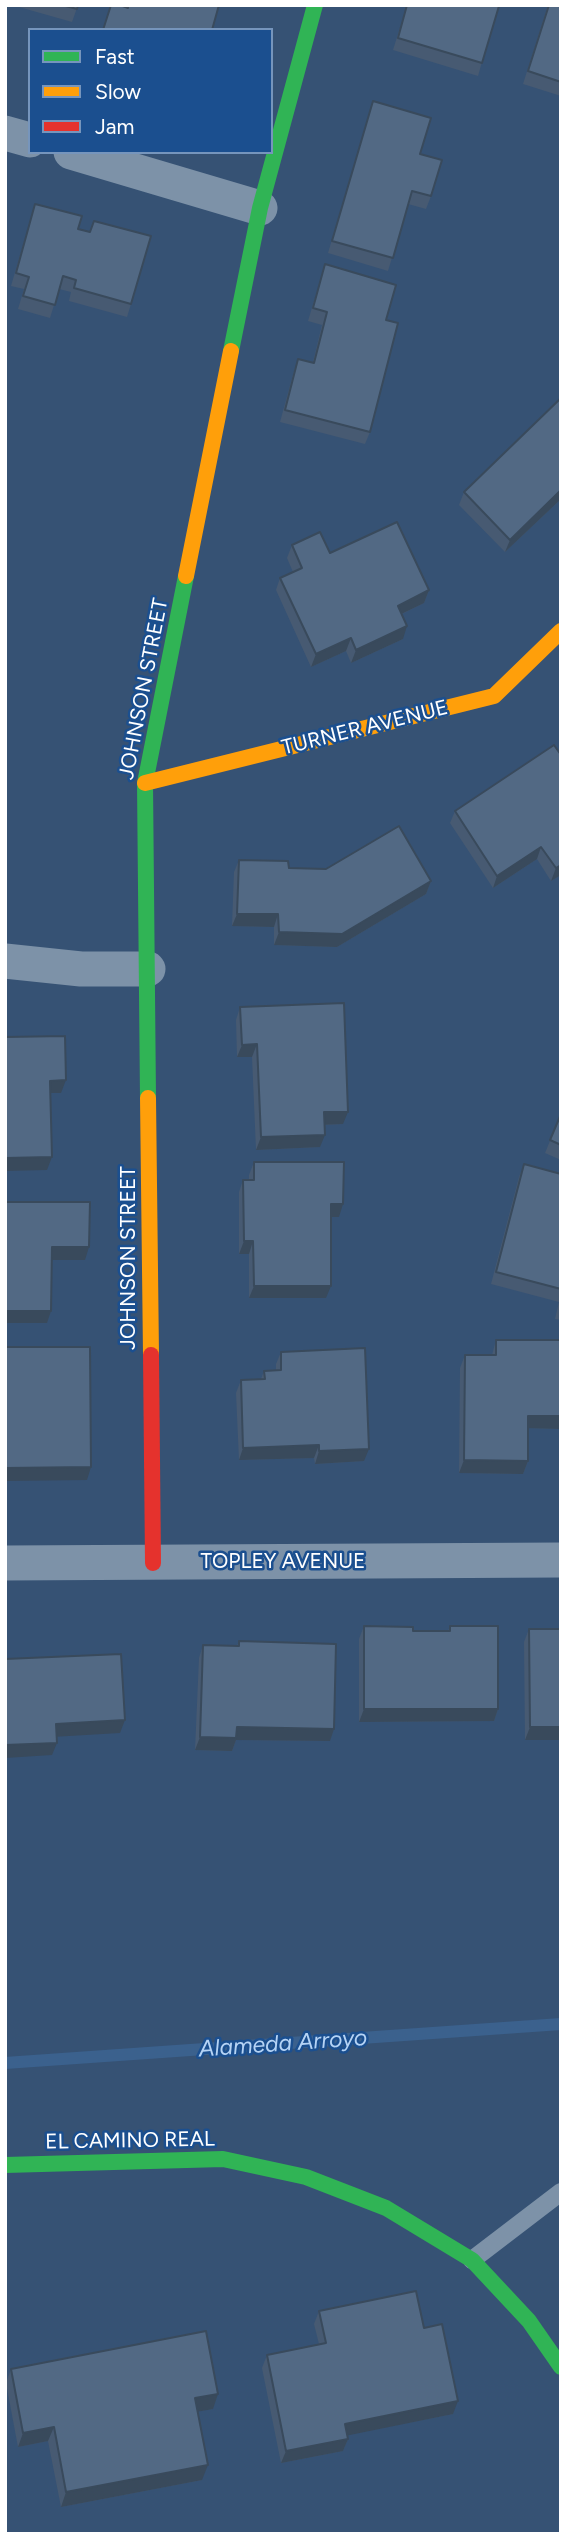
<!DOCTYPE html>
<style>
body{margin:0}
#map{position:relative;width:566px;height:2539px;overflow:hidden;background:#365274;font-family:Figtree,sans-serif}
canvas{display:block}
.frame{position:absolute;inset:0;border:7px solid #fff;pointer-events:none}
.legend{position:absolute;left:28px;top:28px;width:245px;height:126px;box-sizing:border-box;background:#1b4f8f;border:2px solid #7695bc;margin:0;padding:9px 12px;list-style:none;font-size:21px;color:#fff}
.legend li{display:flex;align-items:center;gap:14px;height:35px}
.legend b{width:35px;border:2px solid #7695bc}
</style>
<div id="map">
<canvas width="566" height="2539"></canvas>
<div class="frame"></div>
<ul class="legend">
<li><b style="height:9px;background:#30b455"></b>Fast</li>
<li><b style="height:9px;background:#ff9f0a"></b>Slow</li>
<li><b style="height:9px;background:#e5322d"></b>Jam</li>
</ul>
</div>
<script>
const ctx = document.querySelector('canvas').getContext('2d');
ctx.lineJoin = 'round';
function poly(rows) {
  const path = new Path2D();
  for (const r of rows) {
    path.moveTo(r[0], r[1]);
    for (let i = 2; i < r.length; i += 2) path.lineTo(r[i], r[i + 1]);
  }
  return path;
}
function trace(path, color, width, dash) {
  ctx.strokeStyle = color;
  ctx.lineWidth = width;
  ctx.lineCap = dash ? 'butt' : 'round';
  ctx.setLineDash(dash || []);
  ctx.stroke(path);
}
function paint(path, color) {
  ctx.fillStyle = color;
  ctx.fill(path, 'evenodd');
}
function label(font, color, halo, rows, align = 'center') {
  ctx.font = font + ' Figtree,sans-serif';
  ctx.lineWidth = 5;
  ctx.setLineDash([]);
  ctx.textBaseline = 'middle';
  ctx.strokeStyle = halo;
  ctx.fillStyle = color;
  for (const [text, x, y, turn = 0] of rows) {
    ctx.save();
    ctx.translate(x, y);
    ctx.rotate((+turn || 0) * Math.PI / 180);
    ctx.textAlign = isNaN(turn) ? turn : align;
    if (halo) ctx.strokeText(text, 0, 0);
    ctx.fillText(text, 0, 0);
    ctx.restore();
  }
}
trace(poly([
 [5,2063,561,2024]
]), '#3b618d', 12);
trace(poly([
 [472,2260,561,2192]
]), '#7d92a8', 18);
trace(poly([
 [5,133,30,140],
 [71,152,260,208],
 [5,961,81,969,148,969],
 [5,1563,561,1560]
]), '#7d92a8', 35);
trace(poly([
 [231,351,260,208,315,5],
 [148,1098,145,783,186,576],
 [5,2165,223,2159,306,2177,386,2208,472,2260,529,2321,561,2367]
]), '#30b455', 16);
trace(poly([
 [186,576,231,351],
 [145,783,494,696,561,631],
 [148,1098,151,1355]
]), '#ff9f0a', 16);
trace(poly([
 [151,1355,153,1563]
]), '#e5322d', 16);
paint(poly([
 [12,5,78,5,72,22],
 [407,5,498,5,478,76,393,50],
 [548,5,561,5,561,96,523,84],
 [373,101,420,154,431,196,426,209,408,204,388,271,328,253],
 [35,204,78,229,131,304,127,317,69,301,71,292,59,289,50,318,18,309,24,289,11,286],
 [325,264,386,320,370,432,365,444,280,422,294,371,298,359,313,362,322,325,308,321],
 [561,398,561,499,505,552,459,505,464,492],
 [292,545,330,553,429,590,424,603,402,614,403,639,351,663,346,651,311,667,276,590,280,578,293,572,287,558],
 [561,755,561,875,551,881,537,859,493,888,450,823,455,811],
 [239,860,289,868,431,881,426,894,337,947,274,945,274,927,232,926,234,872],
 [240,1007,343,1124,324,1125,320,1147,256,1150,252,1057,237,1057,236,1020],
 [561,1114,561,1160,545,1153],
 [254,1162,339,1217,331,1217,326,1298,249,1298,249,1254,239,1254,239,1192,243,1180,249,1180,249,1175],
 [524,1164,561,1174,561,1320,555,1319,559,1302,491,1284,519,1177],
 [496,1340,561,1429,528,1428,528,1461,523,1474,459,1473,460,1368,465,1355,492,1355],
 [281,1352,364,1461,315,1464,314,1458,239,1460,236,1393,241,1380,261,1379,264,1371,276,1370,276,1364],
 [364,1626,413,1631,448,1631,450,1626,498,1709,494,1721,359,1722,359,1639],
 [529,1629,561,1629,561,1740,525,1740,524,1642],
 [239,1641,330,1741,236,1740,232,1751,195,1750,199,1658,203,1645,237,1646],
 [319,2311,424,2328,453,2414,347,2435,348,2439,343,2451,281,2463,262,2368,267,2355,319,2344,314,2324],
 [11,2369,213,2409,198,2411,202,2480,61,2507,48,2441,18,2447,6,2383]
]), '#475a72');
paint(poly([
 [561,490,561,499,505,552,510,540],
 [429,590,424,603,393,618,398,606],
 [407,626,403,639,351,663,356,650],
 [351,638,346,651,311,667,316,654],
 [541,847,537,859,493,888,497,876],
 [561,865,561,875,551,881,556,868],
 [431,881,426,894,337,947,274,945,279,932],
 [237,914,278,914,274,927,232,926],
 [257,1044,252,1057,237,1057,242,1045],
 [66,1080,61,1093,45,1093,50,1081],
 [324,1112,348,1112,343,1124,319,1125],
 [325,1135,320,1147,256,1150,261,1137],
 [52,1157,47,1170,5,1171,5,1158],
 [331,1204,343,1204,339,1217,327,1217],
 [244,1241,253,1241,249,1254,239,1254],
 [52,1247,89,1247,85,1260,47,1260],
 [254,1286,331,1286,326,1298,249,1298],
 [5,1311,51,1311,47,1323,5,1323],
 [528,1416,561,1416,561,1429,524,1428],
 [319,1445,314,1458,239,1460,243,1448],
 [369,1449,364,1461,315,1464,319,1451],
 [464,1460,528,1461,523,1474,459,1473],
 [91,1467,87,1480,5,1481,5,1468],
 [364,1709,498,1709,494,1721,359,1722],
 [125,1720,120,1733,52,1737,56,1724],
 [237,1727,334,1729,330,1741,236,1740,232,1751,195,1750,200,1737],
 [530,1727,561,1727,561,1740,525,1740],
 [57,1743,52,1755,5,1758,5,1745],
 [218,2394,213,2409,190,2413,195,2398],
 [458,2401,453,2414,340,2437,345,2424],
 [54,2427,48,2441,18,2447,23,2433],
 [348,2439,343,2451,281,2463,286,2451],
 [208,2465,202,2480,61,2507,66,2492]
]), '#394a5c');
const building = poly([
 [62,5,78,5,77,9,62,5],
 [111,5,120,5,128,8,128,5,219,5,212,30,103,30,111,5],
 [407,5,499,6,482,63,398,38,407,5],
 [549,5,561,5,561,82,528,71,549,5],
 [373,101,431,118,420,154,442,160,431,196,412,191,393,258,332,241,373,101],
 [35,204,82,216,78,229,90,232,94,221,151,236,131,304,74,288,76,280,63,276,55,305,23,296,29,277,16,273,35,204],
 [325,264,396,285,386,320,398,323,370,432,285,410,298,359,314,363,327,312,313,308,325,264],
 [561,398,561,490,510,540,464,492,561,398],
 [397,522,429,590,398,606,407,626,356,650,351,638,316,654,280,578,302,568,292,545,320,532,330,553,397,522],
 [554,745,561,755,561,865,556,868,541,847,497,876,455,811,554,745],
 [399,826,431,881,342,934,279,932,278,914,237,914,239,860,288,861,289,868,326,869,399,826],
 [344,1003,348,1112,324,1112,325,1135,261,1137,257,1044,242,1045,240,1007,344,1003],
 [65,1036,66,1080,50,1081,52,1157,5,1158,5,1037,65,1036],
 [561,1114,561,1145,550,1140,561,1114],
 [254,1162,344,1162,343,1204,331,1204,331,1286,254,1286,253,1241,244,1241,243,1180,254,1180,254,1162],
 [524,1164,561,1174,561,1289,496,1272,524,1164],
 [5,1202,90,1202,89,1247,52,1247,51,1311,5,1311,5,1202],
 [496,1340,561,1340,561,1416,528,1416,528,1461,464,1460,465,1355,496,1355,496,1340],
 [5,1347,90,1347,91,1467,5,1468,5,1347],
 [365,1348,369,1449,319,1451,319,1445,243,1448,241,1380,265,1379,264,1371,281,1370,281,1352,365,1348],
 [364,1626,413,1627,413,1631,450,1631,450,1626,498,1626,498,1709,364,1709,364,1626],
 [529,1629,561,1629,561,1727,530,1727,529,1629],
 [239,1641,336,1644,334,1729,237,1727,236,1738,200,1737,203,1645,239,1646,239,1641],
 [121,1654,125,1720,56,1724,57,1743,5,1745,5,1659,121,1654],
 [416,2291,424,2328,442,2324,458,2401,345,2424,348,2439,286,2451,267,2355,326,2343,319,2311,416,2291],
 [206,2331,218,2394,195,2398,208,2465,66,2492,54,2427,23,2433,11,2369,206,2331]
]);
paint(building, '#526984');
trace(building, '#394a5c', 2);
label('21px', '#fff', '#1b4f8f', [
 ["JOHNSON STREET",144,689,-79],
 ["TURNER AVENUE",365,728,-14],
 ["JOHNSON STREET",129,1258,-90],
 ["TOPLEY AVENUE",283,1562],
 ["EL CAMINO REAL",130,2141,-1]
]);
label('italic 23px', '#b5d3f5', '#1b4f8f', [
 ["Alameda Arroyo",283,2044,-4]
]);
</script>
